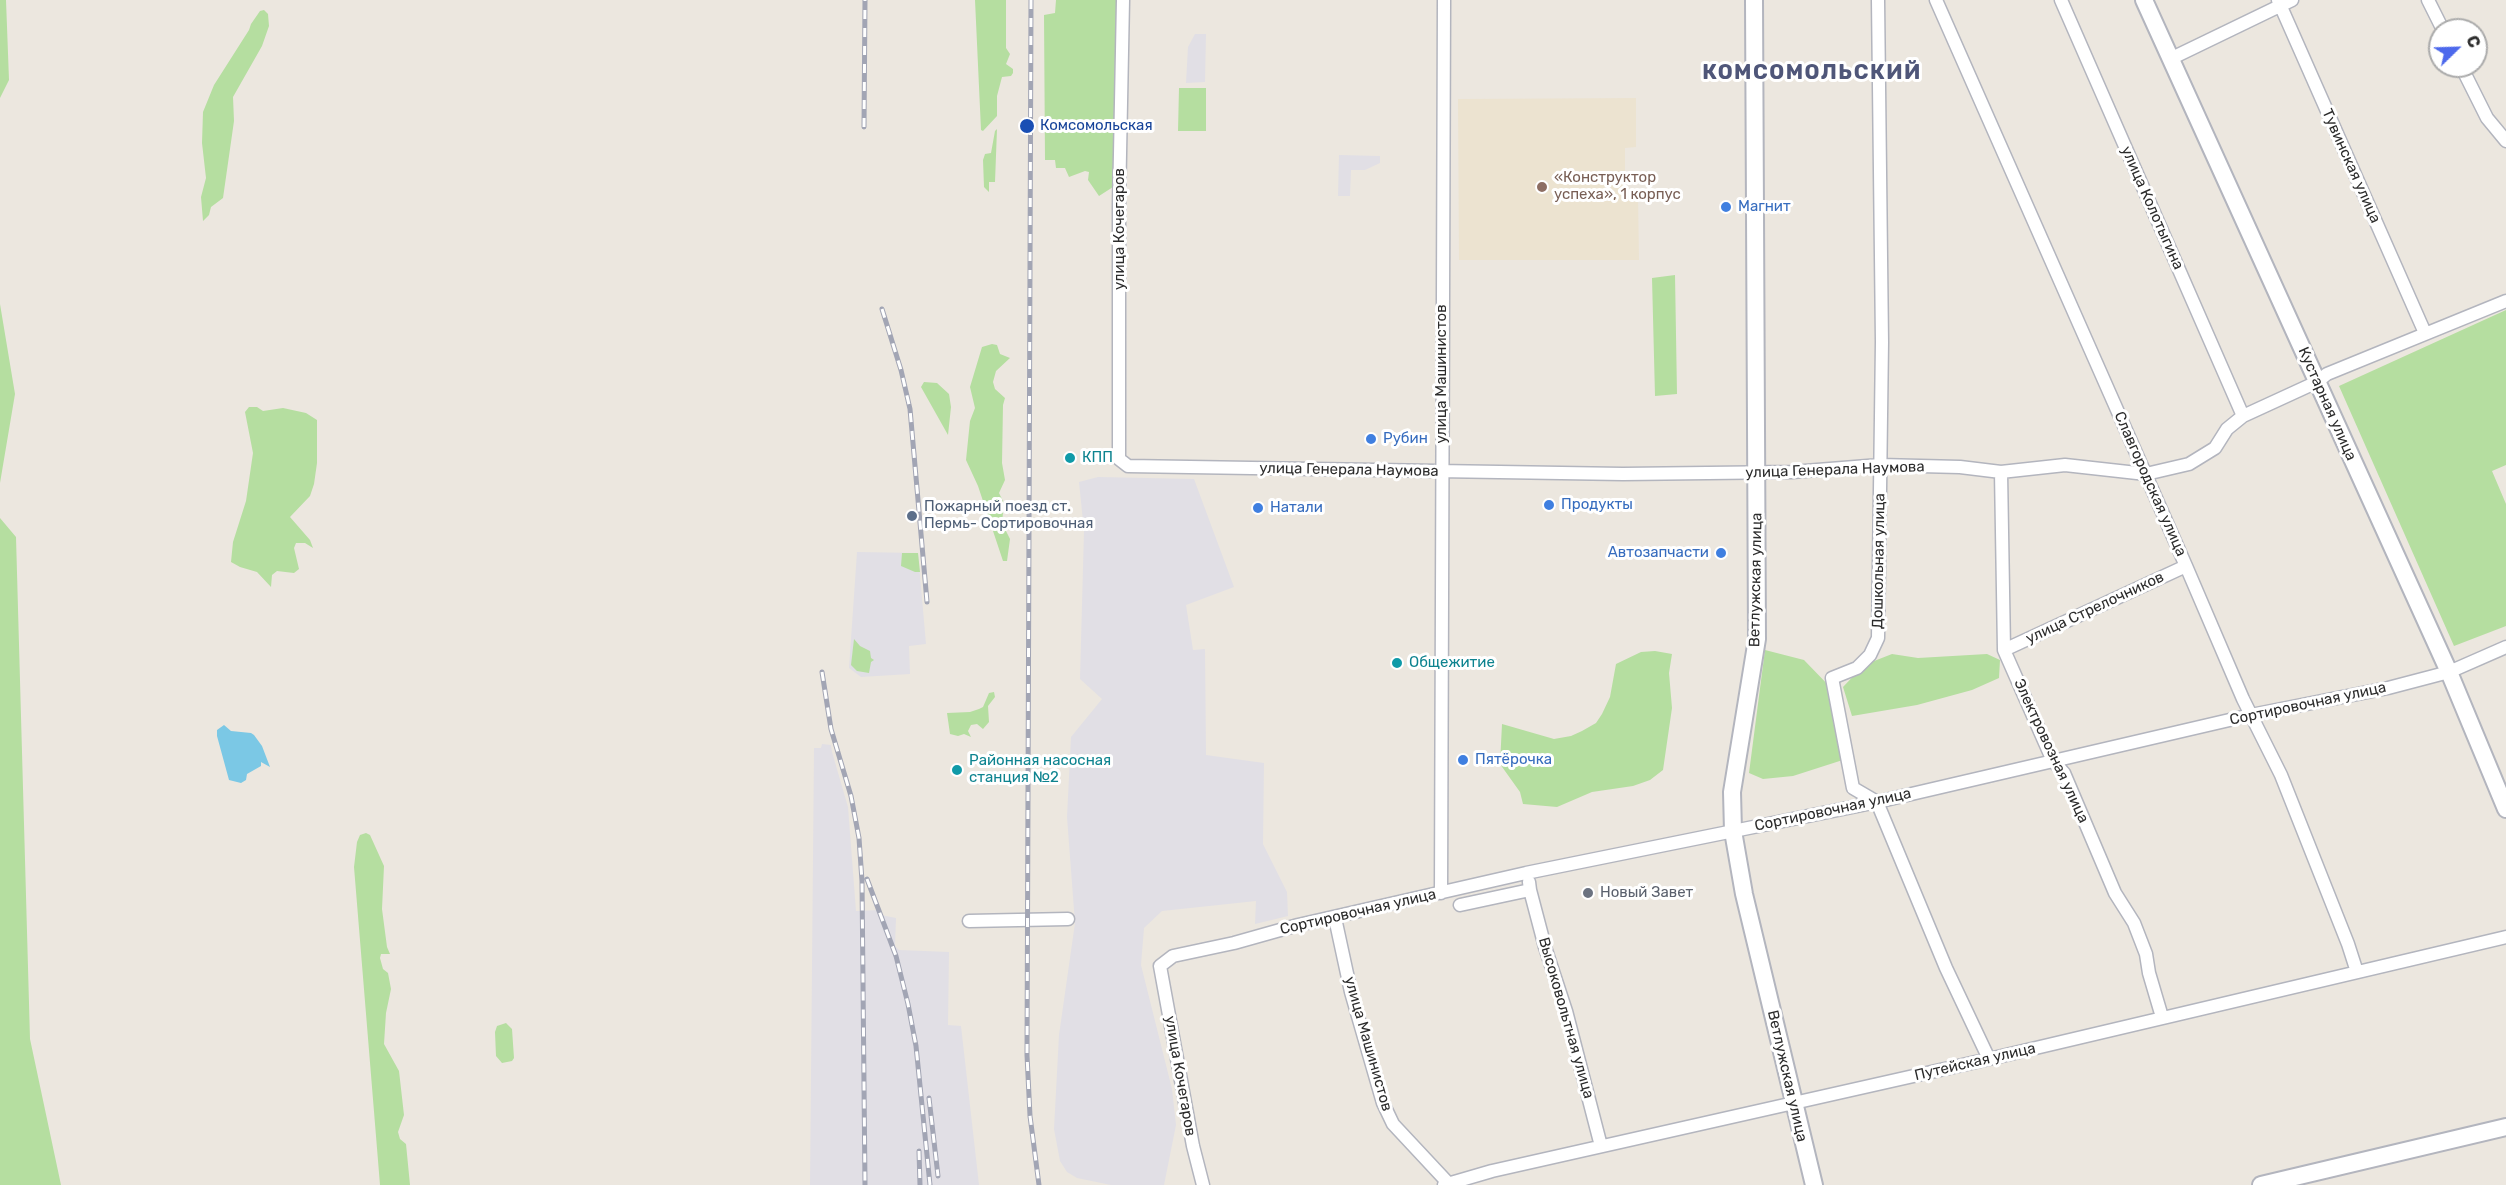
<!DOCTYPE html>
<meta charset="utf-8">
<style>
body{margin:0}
#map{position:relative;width:2506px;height:1185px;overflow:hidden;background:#ece7df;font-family:Rubik,sans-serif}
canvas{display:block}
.north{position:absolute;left:2428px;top:18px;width:60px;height:60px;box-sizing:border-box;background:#fff;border:2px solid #ababab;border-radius:50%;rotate:67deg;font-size:16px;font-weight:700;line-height:24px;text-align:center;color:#2c2c2c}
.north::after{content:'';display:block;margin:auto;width:21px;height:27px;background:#4d69ec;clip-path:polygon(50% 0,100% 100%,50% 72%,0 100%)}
</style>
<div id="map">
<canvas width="2506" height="1185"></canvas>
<div class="north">С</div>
</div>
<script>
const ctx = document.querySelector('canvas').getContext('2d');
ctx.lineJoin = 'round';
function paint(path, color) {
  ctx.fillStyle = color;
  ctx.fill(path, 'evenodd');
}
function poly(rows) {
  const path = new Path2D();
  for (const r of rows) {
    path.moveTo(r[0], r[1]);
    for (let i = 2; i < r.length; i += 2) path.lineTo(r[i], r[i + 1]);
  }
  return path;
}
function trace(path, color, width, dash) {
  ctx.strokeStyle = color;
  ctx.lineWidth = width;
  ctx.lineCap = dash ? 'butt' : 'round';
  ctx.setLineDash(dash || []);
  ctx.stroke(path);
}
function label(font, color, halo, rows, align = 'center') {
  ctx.font = font + ' Rubik,sans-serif';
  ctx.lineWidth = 6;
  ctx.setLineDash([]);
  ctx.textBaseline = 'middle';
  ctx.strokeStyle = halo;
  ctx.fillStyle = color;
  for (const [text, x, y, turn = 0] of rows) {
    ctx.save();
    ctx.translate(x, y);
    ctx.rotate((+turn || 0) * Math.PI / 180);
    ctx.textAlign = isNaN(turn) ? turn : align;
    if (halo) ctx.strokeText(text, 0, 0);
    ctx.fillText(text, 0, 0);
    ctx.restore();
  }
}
paint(poly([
 [1195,34,1206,34,1205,82,1186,83,1188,47],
 [1339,155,1380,156,1380,163,1365,170,1351,170,1350,196,1338,196],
 [1098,477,1194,479,1234,587,1186,605,1193,650,1205,649,1206,755,1264,763,1263,844,1287,892,1288,916,1255,924,1256,901,1162,911,1144,928,1141,965,1172,1089,1176,1125,1164,1185,1111,1185,1077,1178,1067,1172,1060,1161,1054,1129,1059,1035,1075,923,1067,817,1071,737,1102,699,1080,679,1084,531,1079,482],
 [857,552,918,553,926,644,909,646,910,674,861,677,849,668],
 [822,744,831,745,832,752,848,807,856,911,881,910,881,915,896,918,895,946,899,950,949,952,948,1025,961,1026,979,1185,810,1185,814,748,821,748]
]), '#e1dfe5');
paint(poly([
 [1636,98,1636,147,1625,148,1625,196,1638,196,1639,260,1459,260,1458,99]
]), '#ece3d0');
paint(poly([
 [0,0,6,0,9,80,0,98],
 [975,0,1006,0,1006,48,1010,54,1006,64,1013,69,1013,73,1011,76,1002,77,997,96,997,116,983,131,981,130],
 [1056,0,1118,0,1113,187,1099,196,1088,180,1089,172,1085,171,1069,177,1065,168,1056,168,1055,160,1045,160,1044,15,1055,13],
 [264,10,268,14,269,26,262,46,233,97,234,121,223,198,211,207,209,215,203,221,201,197,206,178,202,143,203,112,214,85,249,30,251,24,260,11],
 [1179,88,1206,88,1206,131,1178,131],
 [997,129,995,182,989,182,989,192,984,187,983,160,985,154,991,153,995,131],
 [1675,275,1677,394,1655,396,1652,278],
 [0,304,15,394,0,483],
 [2506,310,2506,465,2492,471,2506,504,2506,626,2454,646,2339,386],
 [992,344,997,345,1000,354,1010,358,996,371,993,382,995,389,1005,398,1003,405,1002,463,1005,480,999,493,1004,503,1002,523,1010,539,1007,561,1003,561,978,486,966,460,970,421,975,408,970,387,982,347],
 [924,382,937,383,949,394,951,407,948,435,921,387],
 [249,407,257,407,263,411,283,408,306,413,317,420,317,463,314,484,310,496,290,517,310,540,313,548,305,543,296,543,294,548,299,569,294,573,277,571,272,575,271,587,257,572,240,567,231,562,233,542,246,501,253,453,245,412],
 [0,518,16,537,30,1039,61,1185,0,1185],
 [902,553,918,553,920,572,915,572,901,566],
 [854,639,860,646,870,651,871,658,874,660,871,662,869,673,857,671,851,665],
 [1765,650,1804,660,1834,691,1849,758,1793,776,1763,779,1749,773],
 [1655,651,1672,654,1669,673,1672,708,1663,770,1650,780,1633,786,1592,792,1557,807,1523,804,1520,792,1500,764,1502,724,1554,739,1571,736,1582,731,1596,723,1602,714,1610,697,1616,664,1641,652],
 [1892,654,1918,658,1987,654,2000,660,1999,678,1972,690,1917,705,1852,716,1843,687,1864,665],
 [994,692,995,697,988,706,989,722,983,729,977,724,971,725,968,731,971,737,964,734,958,736,950,734,947,713,970,712,979,709,983,707,989,693],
 [366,833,370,835,384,866,382,909,387,947,390,954,381,954,380,958,383,969,388,973,391,989,386,1013,384,1044,399,1071,404,1115,398,1132,400,1139,406,1144,410,1185,380,1185,354,867,357,842,360,835],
 [506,1023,512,1029,514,1058,512,1061,502,1063,496,1056,495,1032,497,1026]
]), '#b5dea0');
paint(poly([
 [224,725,231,731,251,733,254,735,262,746,270,767,261,762,261,766,247,774,246,780,241,783,229,780,217,736,217,730]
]), '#7bc8e5');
const street = poly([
 [1123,0,1119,205,1119,459,1128,466,1623,474,1792,472,1880,465,1960,467,2001,472,2065,465,2146,474,2189,464,2215,448,2227,429,2243,416,2317,382,2327,374,2506,301],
 [1878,0,1882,342,1878,638,1870,655,1857,668,1832,678,1853,788,1877,802,1946,968,1989,1059],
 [1936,0,2186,566,2243,699,2281,775,2348,944,2357,972],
 [2061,0,2243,416],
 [2278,0,2425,333],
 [2428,0,2443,30],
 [2170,59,2292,0],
 [2461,66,2487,118,2506,141],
 [2001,472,2004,650,2053,761,2064,773,2115,893,2134,923,2146,954,2149,973,2162,1017],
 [2004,650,2186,566],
 [1530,890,1545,947,1566,1011,1601,1146],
 [1441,893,1444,0],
 [1460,905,1530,890,1529,882],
 [1335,918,1351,992,1383,1103,1393,1124,1450,1185],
 [969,921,1068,919],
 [1203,1185,1193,1146,1160,966,1173,956,1234,943,1298,925,1526,873,1877,802,2251,715,2388,688,2449,672,2506,647],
 [1444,1185,1492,1171,1989,1059,2506,937]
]);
const secondary = poly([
 [1754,0,1757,639,1732,792,1733,831,1744,894,1814,1185],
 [2144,0,2449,672,2506,809],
 [2261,1185,2506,1127]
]);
trace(street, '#b3b5be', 15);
trace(secondary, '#b3b5be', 20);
trace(street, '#fff', 12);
trace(secondary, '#fff', 16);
const rail = poly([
 [1031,0,1027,1055,1030,1116,1039,1185],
 [864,127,865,0],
 [882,309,901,370,910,409,927,602],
 [822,672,831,729,851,796,859,838,862,881,865,1185],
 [867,879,896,956,908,1004,916,1046,930,1185],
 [929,1098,938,1176],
 [919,1151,920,1185]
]);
trace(rail, '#a2a5b4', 5);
trace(rail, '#fff', 3, [9]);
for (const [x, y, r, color] of [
 [1027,126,8,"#1a4fb4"],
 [1542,187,6,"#8d6e63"],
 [1726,207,6,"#3f7fe0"],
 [1371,439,6,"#3f7fe0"],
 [1070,458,6,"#0f9aa8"],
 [1549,505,6,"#3f7fe0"],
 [1258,508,6,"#3f7fe0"],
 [912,516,6,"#5c6f8a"],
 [1721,553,6,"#3f7fe0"],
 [1397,663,6,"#0f9aa8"],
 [1463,760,6,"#3f7fe0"],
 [957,770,6,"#0f9aa8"],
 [1588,893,6,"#6b7280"]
]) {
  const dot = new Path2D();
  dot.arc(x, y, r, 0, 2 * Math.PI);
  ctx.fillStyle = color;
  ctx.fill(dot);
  trace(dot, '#fff', 2);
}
label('15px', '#164399', '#fff', [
 ["Комсомольская",1040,126]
], 'left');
label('15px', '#2c2c2c', '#fff', [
 ["Тувинская улица",2351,166,66],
 ["улица Колотыгина",2152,208,66],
 ["улица Кочегаров",1120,229,-90],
 ["улица Машинистов",1442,374,-90],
 ["Кустарная улица",2327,404,66],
 ["улица Генерала Наумова",1349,470,1],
 ["улица Генерала Наумова",1835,470,-2],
 ["Славгородская улица",2150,484,66],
 ["Дошкольная улица",1879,561,-89],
 ["Ветлужская улица",1756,580,-89],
 ["улица Стрелочников",2095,608,-25],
 ["Сортировочная улица",2308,704,-12],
 ["Электровозная улица",2051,751,65],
 ["Сортировочная улица",1833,810,-12],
 ["Сортировочная улица",1358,912,-13],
 ["Высоковольтная улица",1566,1018,74],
 ["улица Машинистов",1368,1044,74],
 ["Путейская улица",1975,1062,-13],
 ["улица Кочегаров",1180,1076,80],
 ["Ветлужская улица",1787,1076,77]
]);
label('15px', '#785e54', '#fff', [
 ["«Конструктор",1554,178],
 ["успеха», 1 корпус",1554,195]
], 'left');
label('15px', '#366cbe', '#fff', [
 ["Магнит",1738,207],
 ["Рубин",1383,439],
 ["Продукты",1561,505],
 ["Натали",1270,508],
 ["Автозапчасти",1709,553,"right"],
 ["Пятёрочка",1475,760]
], 'left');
label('15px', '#0d838f', '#fff', [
 ["КПП",1082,458],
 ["Общежитие",1409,663],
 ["Районная насосная",969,761],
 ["станция №2",969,778]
], 'left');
label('15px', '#4e5e75', '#fff', [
 ["Пожарный поезд ст.",924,507],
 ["Пермь- Сортировочная",924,524]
], 'left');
label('15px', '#5b616d', '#fff', [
 ["Новый Завет",1600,893]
], 'left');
ctx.letterSpacing = '1.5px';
label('bold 21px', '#4f5679', '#fff', [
 ["КОМСОМОЛЬСКИЙ",1812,73]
]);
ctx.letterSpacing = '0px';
</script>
